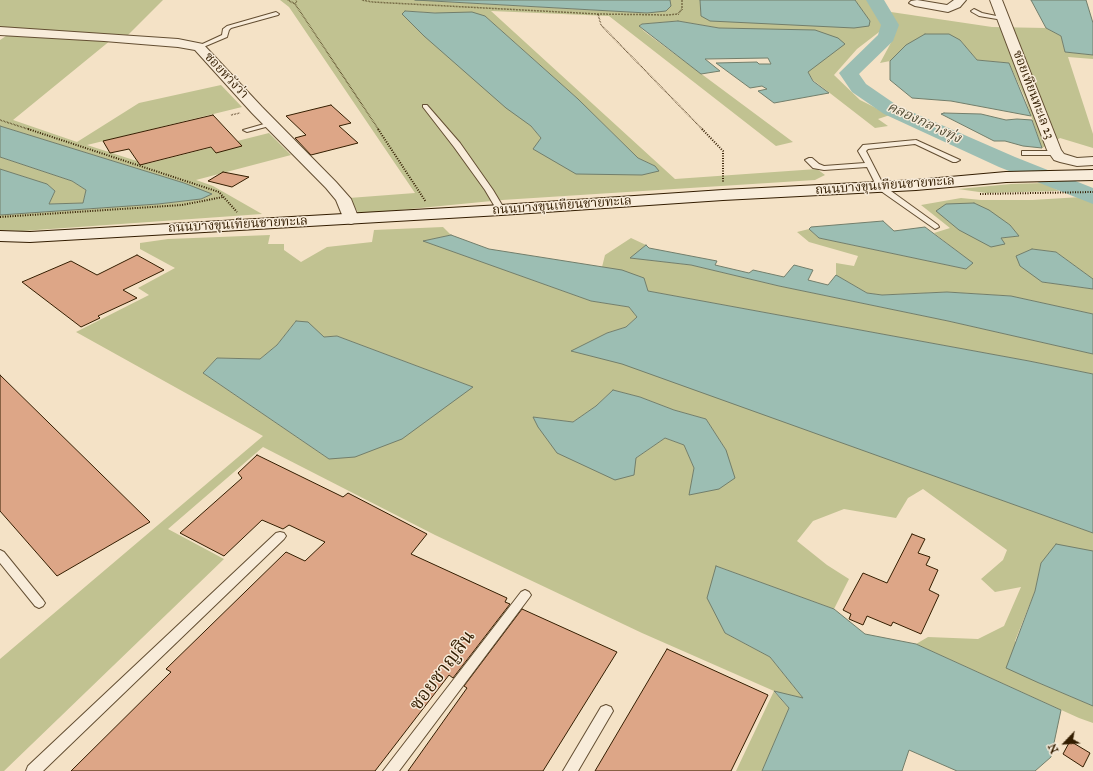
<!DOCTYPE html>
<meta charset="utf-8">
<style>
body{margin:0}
#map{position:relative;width:1093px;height:771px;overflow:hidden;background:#f4e2c6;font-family:"IM FELL Great Primer",serif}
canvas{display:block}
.north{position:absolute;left:1045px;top:723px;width:40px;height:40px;-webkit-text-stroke:3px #f8ecda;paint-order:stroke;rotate:245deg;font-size:11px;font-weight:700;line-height:16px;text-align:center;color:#331d00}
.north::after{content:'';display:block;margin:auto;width:14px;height:18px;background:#331d00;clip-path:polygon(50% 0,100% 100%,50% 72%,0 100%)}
</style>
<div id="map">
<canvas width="1093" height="771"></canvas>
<div class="north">N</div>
</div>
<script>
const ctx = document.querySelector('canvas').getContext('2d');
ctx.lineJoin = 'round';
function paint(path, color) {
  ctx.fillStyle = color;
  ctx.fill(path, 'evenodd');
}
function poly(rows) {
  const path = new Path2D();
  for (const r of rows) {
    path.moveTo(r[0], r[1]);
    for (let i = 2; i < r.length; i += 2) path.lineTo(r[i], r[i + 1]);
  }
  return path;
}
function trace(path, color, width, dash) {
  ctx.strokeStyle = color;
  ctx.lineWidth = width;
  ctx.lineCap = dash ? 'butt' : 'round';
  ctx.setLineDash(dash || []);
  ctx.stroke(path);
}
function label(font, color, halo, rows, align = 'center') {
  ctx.font = font + ' "IM FELL Great Primer","Noto Serif Thai",serif';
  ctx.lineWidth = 3;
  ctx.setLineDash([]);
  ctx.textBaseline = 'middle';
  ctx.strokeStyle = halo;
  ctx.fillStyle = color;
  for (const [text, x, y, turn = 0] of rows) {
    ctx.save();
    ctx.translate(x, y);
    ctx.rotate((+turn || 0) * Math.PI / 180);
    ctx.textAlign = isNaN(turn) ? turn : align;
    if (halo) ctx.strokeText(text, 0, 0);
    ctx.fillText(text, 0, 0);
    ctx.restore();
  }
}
paint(poly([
 [0,0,163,0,128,35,0,28],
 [274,0,415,0,647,13,671,6,670,0,700,0,701,16,870,21,855,0,871,0,883,29,857,49,834,75,860,100,890,115,878,119,888,126,875,128,813,80,808,72,758,30,719,28,678,21,642,24,639,26,645,32,793,142,776,146,609,16,491,11,675,179,817,169,825,175,815,180,502,200,359,214,349,198,415,193,289,7,280,0],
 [405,11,485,16,578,99,638,158,655,166,534,149,541,138,531,126,402,14],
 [891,12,992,27,1046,28,1061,36,1065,52,1093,55,1093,59,1068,57,1093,134,1093,148,1060,138,1042,148,1025,98,1009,63,977,60,960,40,906,45,890,61,880,63,894,37],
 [9,34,111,40,13,120,77,142,139,103,221,85,242,107,87,145,146,164,269,133,291,155,196,180,213,186,262,214,22,231,0,230,0,215,158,204,201,199,211,194,184,183,0,126,0,40],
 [0,157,72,181,86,190,83,203,49,204,55,191,47,184,0,169],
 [1045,183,1059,191,986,193,958,189,1011,184],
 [1081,197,1093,202,1093,279,1056,252,1032,249,1017,256,1042,282,1093,289,1093,314,1011,296,947,292,882,295,867,293,836,275,836,263,854,266,858,256,809,242,797,232,809,229,819,238,966,269,972,263,934,233,950,228,921,205,961,198,981,200,1032,200],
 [974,203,1010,225,1018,236,1001,238,1004,244],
 [443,227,451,235,424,241,591,301,629,307,637,317,626,327,607,333,572,351,622,363,1093,533,1093,551,1041,563,1035,591,1015,641,1039,683,1093,706,1093,723,1079,718,916,644,928,637,978,639,1004,626,1021,587,995,592,981,579,1003,560,1007,550,923,489,908,498,896,518,844,509,813,521,797,541,827,565,849,579,834,609,716,566,725,633,770,657,803,698,774,692,789,708,762,771,736,771,774,691,642,633,435,535,263,447,168,529,224,559,4,771,0,771,0,659,263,436,76,332,149,295,138,288,175,268,140,249,140,243,168,239,270,235,268,244,284,244,284,250,301,262,327,247,372,242,374,230],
 [296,321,324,337,337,336,473,387,329,459,203,373,217,358,260,359,277,345],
 [613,390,640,397,674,410,706,419,726,450,690,495,694,468,684,445,665,438,636,458,534,417,573,422,596,406],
 [631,238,646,245,631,258,691,265,779,286,948,321,1093,354,1093,374,1029,361,648,291,643,278,602,267,605,255]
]), '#c1c291');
const water = poly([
 [415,0,670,0,671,6,666,11,647,13,415,0],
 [700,0,855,0,870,21,869,26,854,28,710,21,701,16,700,0],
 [1031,0,1086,0,1093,23,1093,55,1065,52,1061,36,1046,28,1031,0],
 [405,11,435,13,472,12,485,16,578,99,638,158,655,166,659,171,642,175,576,174,533,149,541,138,531,126,506,108,424,36,402,14,405,11],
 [678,21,719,28,815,30,838,38,845,44,808,72,813,81,829,93,774,103,758,91,767,89,762,86,750,88,716,63,757,62,759,64,771,64,768,58,705,59,720,71,701,74,639,26,642,24,678,21],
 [925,34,949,34,960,40,977,60,1009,63,1031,116,951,101,912,98,890,80,890,61,906,45,925,34],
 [944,113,981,114,1006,120,1017,119,1032,120,1042,148,1023,146,1005,141,994,141,941,114,944,113],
 [0,126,184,183,212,194,201,199,158,204,0,215,0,169,47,184,55,191,49,204,83,203,86,190,72,181,0,157,0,126],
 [974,203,989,210,1010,225,1019,236,1001,238,1005,244,991,247,959,230,936,211,946,204,974,203],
 [883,221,894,231,925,227,973,263,966,269,819,238,809,229,811,227,883,221],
 [451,235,489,249,622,270,644,278,648,291,1029,361,1093,374,1093,533,622,364,571,351,607,333,626,327,637,317,629,307,591,301,423,241,451,235],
 [646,245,649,248,717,261,715,265,749,273,753,270,784,277,794,265,813,270,808,280,828,285,836,275,867,293,882,295,947,292,1011,296,1093,314,1093,354,948,321,779,286,691,265,630,258,646,245],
 [1032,249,1056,252,1093,279,1093,289,1042,282,1020,266,1016,256,1032,249],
 [296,321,308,322,324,337,337,336,473,387,402,439,355,457,329,459,203,373,217,358,260,359,277,345,296,321],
 [613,390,640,397,674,410,706,419,726,450,735,478,719,489,689,495,694,468,684,445,665,438,636,458,634,475,615,480,557,453,538,427,533,417,573,422,596,406,613,390],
 [1056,544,1093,551,1093,706,1039,683,1006,668,1035,591,1041,563,1056,544],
 [716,566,834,609,865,634,916,644,1061,710,1051,757,1035,771,957,771,909,750,902,771,762,771,789,708,774,691,803,698,770,657,725,633,707,598,716,566]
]);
paint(water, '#9cbeb3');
trace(water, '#727e6b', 1);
paint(poly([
 [866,0,884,0,899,25,893,41,859,74,866,84,898,106,1015,157,1093,188,1093,204,999,167,884,114,852,92,839,73,878,35,881,25,866,0]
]), '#9cbeb3');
const building = poly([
 [331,105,351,123,339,126,358,143,311,155,295,138,306,135,286,116,331,105],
 [213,115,242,146,216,153,211,147,140,165,129,149,110,153,103,141,213,115],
 [223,172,249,177,232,187,208,181,223,172],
 [137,255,164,270,123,290,137,298,98,316,100,318,81,327,22,282,71,261,97,275,137,255],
 [0,375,150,522,57,576,0,511,0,375],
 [257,455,343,497,348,493,427,534,411,554,507,598,505,602,510,604,453,678,449,675,375,771,71,771,171,672,166,669,286,552,305,561,325,542,289,525,283,529,262,520,224,556,180,533,242,478,238,473,257,455],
 [912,534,925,539,918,553,930,557,926,565,938,570,929,590,939,595,921,634,893,622,891,626,867,616,863,625,849,619,851,614,843,610,863,573,887,583,912,534],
 [522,609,617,652,543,771,408,771,467,688,464,686,522,609],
 [667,649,768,695,731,771,595,771,667,649],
 [1070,741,1090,753,1083,767,1063,754,1070,741]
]);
paint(building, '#dda687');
trace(building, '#331d00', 1);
const service = poly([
 [974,9,982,13,1006,18,1003,20,979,16,972,12,971,11,974,9],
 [276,12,279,14,278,15,231,28,229,30,227,37,201,48,196,47,222,35,223,29,227,26,276,12],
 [423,105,427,105,460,143,493,190,505,210,504,212,498,212,485,190,454,147,423,107,423,105],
 [271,122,273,123,273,125,247,132,243,130,271,122],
 [916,140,960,160,956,162,953,162,915,144,868,149,866,151,884,186,938,225,939,227,935,229,878,189,867,167,824,170,813,168,805,160,809,158,812,158,819,164,824,166,865,163,858,151,863,145,916,140],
 [1022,151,1056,151,1060,153,1056,155,1022,155,1022,151],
 [280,532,284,533,286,536,284,539,43,771,26,771,28,766,276,533,280,532],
 [0,550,4,552,43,600,45,603,43,606,39,608,35,606,0,563,0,550],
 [525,590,529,592,531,595,529,598,399,771,383,771,521,592,525,590],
 [606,705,611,707,613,711,578,771,563,771,601,707,606,705]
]);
const minor = poly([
 [917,0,947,5,954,0,966,0,960,7,948,12,915,6,909,3,911,1,917,0],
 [990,0,1002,0,1061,150,1064,154,1077,158,1093,157,1093,165,1077,166,1060,162,1054,160,1047,150,990,0],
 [0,27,178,39,203,44,262,107,336,182,351,199,359,219,357,222,351,224,345,222,336,200,326,188,252,113,195,50,178,47,104,41,0,35,0,27]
]);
const secondary = poly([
 [1093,170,1093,180,1006,182,916,190,723,200,501,215,30,242,0,241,0,231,30,232,501,205,723,190,916,180,1006,172,1093,170]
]);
trace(service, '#634e32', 2);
trace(minor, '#634e32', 2);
trace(secondary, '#331d00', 2);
trace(poly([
 [288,0,295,4,379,130],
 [362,0,372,2,598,14,667,15,678,14,682,9,682,0],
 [295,4,297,0],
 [598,14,601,25,703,130],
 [231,115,240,113],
 [0,120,31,130]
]), '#331d00', 1.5, [0.5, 1]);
trace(poly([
 [28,129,219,192,237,212],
 [378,129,426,202],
 [702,129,723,151,723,182],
 [980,194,1093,192],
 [0,217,182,205,223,197]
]), '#331d00', 2, [1, 1.5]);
paint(service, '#f8ecda');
paint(minor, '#f8ecda');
paint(secondary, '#f8ecda');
label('13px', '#331d00', '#f8ecda', [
 ["ซอยหวังว่า",226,76,47],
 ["ซอยเทียนทะเล 23",1033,95,69],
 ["ถนนบางขุนเทียนชายทะเล",885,186,-4],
 ["ถนนบางขุนเทียนชายทะเล",562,206,-4],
 ["ถนนบางขุนเทียนชายทะเล",238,225,-3]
]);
label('italic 14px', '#524d36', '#f8ecda', [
 ["คลองกลางทุ่ง",924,123,25]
]);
label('19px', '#331d00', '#f8ecda', [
 ["ซอยชาญสิน",443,671,-53]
]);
</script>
